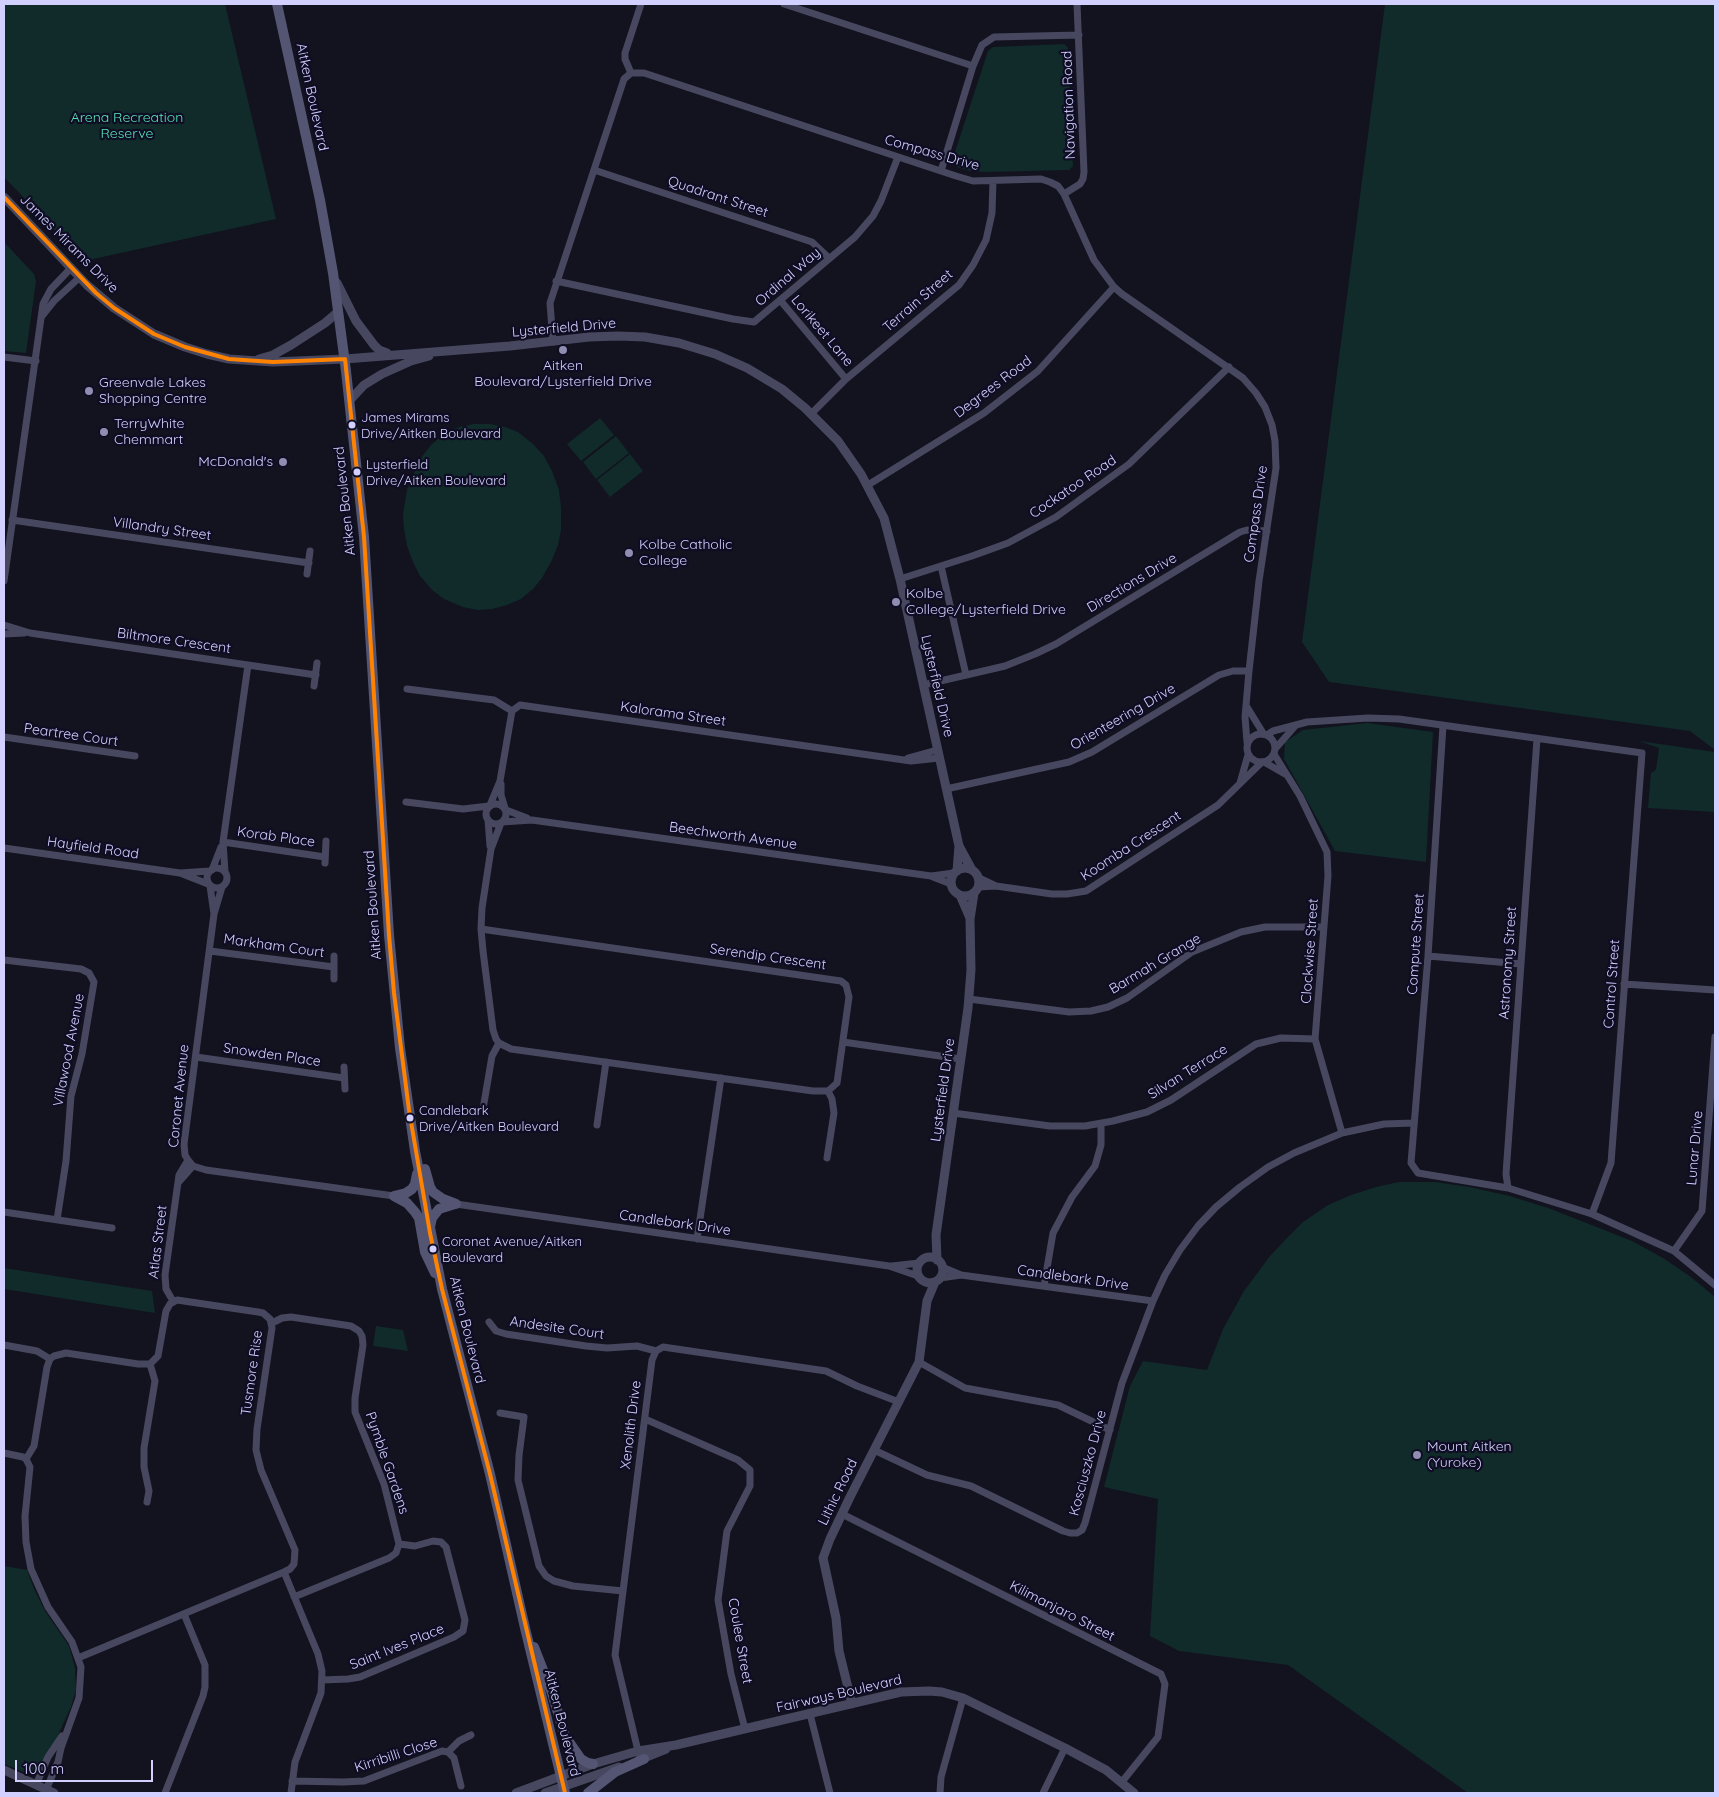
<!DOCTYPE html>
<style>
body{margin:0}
#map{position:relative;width:1719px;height:1797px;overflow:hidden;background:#13121f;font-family:Quicksand,sans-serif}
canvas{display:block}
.frame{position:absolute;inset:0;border:5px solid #d2d0ff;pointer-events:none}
.scale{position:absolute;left:15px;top:1760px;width:138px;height:22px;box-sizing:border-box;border:2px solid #d2d0ff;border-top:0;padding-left:6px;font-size:15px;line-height:18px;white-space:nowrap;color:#d2d0ff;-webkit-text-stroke:4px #0f0d24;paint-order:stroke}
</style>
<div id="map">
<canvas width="1719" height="1797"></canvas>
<div class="frame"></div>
<div class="scale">100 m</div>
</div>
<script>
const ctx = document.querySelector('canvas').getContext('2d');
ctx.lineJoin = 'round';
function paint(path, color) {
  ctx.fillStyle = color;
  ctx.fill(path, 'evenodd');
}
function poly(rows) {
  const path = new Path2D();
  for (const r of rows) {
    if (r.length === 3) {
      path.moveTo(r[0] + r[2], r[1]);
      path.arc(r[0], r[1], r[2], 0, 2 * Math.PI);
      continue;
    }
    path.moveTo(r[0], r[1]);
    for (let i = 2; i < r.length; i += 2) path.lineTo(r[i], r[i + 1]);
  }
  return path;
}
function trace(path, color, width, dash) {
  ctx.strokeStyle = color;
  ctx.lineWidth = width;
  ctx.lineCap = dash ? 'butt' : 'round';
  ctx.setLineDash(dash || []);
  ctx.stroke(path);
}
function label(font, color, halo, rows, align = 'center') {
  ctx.font = font + ' Quicksand,sans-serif';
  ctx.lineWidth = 4.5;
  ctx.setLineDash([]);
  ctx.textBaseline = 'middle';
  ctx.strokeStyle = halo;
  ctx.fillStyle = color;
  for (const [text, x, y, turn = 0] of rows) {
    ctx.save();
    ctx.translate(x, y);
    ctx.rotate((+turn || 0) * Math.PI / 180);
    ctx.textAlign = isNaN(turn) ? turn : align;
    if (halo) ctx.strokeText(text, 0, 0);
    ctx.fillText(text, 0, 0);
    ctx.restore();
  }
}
paint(poly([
 [4,4,225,4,276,219,84,261,4,177],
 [1385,4,1715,4,1715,750,1690,731,1329,682,1302,642],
 [1064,44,1068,48,1073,166,1069,170,986,172,970,171,957,167,953,158,988,51,993,47],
 [4,242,34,274,36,281,26,353,4,351],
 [600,418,614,435,581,461,567,444],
 [474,424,490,424,505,427,518,432,533,444,544,456,552,471,559,490,561,507,561,530,558,545,552,560,542,578,533,589,521,599,507,605,492,609,478,610,463,607,444,599,432,590,420,576,413,562,407,546,404,529,403,514,407,490,420,459,431,445,444,434,459,427],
 [616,436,629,453,596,479,583,462],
 [630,454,643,471,610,497,597,480],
 [1367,723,1433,732,1426,862,1335,851,1284,759,1285,742,1303,730],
 [1639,741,1715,752,1715,812,1648,808,1651,773,1656,770,1659,748],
 [1399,1182,1435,1182,1469,1187,1510,1196,1551,1209,1632,1241,1663,1258,1691,1277,1715,1297,1715,1793,1468,1793,1288,1665,1179,1651,1150,1636,1158,1499,1104,1487,1130,1386,1143,1361,1207,1370,1223,1329,1244,1291,1270,1256,1286,1239,1303,1222,1328,1205,1351,1195,1376,1187],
 [4,1268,152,1291,155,1313,4,1289],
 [376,1326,403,1330,408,1351,373,1346],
 [4,1566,27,1570,34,1589,45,1611,69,1646,75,1668,76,1689,71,1707,53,1746,38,1772,33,1774,28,1774,4,1764]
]), '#102b29');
trace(poly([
 [784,4,973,66],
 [631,73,625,59,625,53,641,4],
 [594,170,812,242,829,258],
 [941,171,973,66,982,45,994,37,1079,35],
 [1064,194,1080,184,1083,179,1084,172,1077,4],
 [556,281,733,319,754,322,855,237,873,216,881,201,898,157],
 [780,300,846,379],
 [42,316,54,301,80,277],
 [553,342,550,303,624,79,631,73,644,73,956,176,973,181,1041,179,1050,182,1058,186,1064,194,1094,260,1114,287,1122,294,1243,378,1256,393,1265,407,1272,425,1275,441,1276,468,1259,581,1249,671,1245,717,1247,742],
 [4,357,36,361],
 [811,414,846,379,959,285,973,265,986,240,992,213,993,181],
 [868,485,984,413,1038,371,1114,287],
 [12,520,309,563],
 [941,566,966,675],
 [307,574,310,551],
 [900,579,972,556,1008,543,1056,517,1129,464,1229,367],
 [4,581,43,304,51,289,71,268],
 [4,625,30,633,316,675],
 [4,634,24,633],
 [923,685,1005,666,1035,654,1056,644,1240,532,1247,530,1267,531],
 [314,686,317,663],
 [407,689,494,700,512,711],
 [1247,707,1263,733],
 [1443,726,1428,956,1411,1163,1418,1173,1508,1188,1592,1214,1674,1251,1715,1285],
 [1261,748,14],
 [1267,735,1273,731,1307,722,1368,718,1399,719,1642,753,1611,1163,1592,1214],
 [4,737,135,756],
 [1275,749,1296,725],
 [1274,754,1300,796,1327,852,1328,876,1315,1039,1342,1133],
 [908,758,937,750],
 [1264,762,1285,774],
 [1240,783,1248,755],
 [501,784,501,795,505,808],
 [946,789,1069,762,1092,752,1219,675,1233,671,1249,671],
 [406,802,463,809,489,806],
 [496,814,10],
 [490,805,500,781,512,711,520,705,911,761,939,758],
 [506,810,527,818],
 [488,820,490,846],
 [502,822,532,820,931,876,954,873],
 [223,842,325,857],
 [4,848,180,873,210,871],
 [325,863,326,841],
 [217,878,10],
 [212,870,221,847],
 [225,872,223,842,248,665],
 [180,873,208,884],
 [933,877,951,884],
 [979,878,996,886,1052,894,1067,894,1086,891,1218,805,1262,762],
 [210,886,214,914],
 [222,887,214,914,184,1144,185,1155,188,1160,193,1166,206,1170,394,1196],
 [978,887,996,886],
 [481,929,841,981,846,985,849,997,837,1083,828,1091,813,1091,511,1049,499,1043,496,1039,493,1030,483,951,481,929,482,908,491,849,501,823],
 [210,951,334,967],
 [334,956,334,979],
 [1428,956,1521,964],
 [4,960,81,969,89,973,94,982,82,1054,71,1096,66,1161,57,1220],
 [1624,984,1715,990],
 [969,999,1069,1012,1091,1011,1108,1007,1127,998,1192,952,1241,932,1265,927,1324,927],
 [843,1042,961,1059],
 [196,1057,344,1078],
 [344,1067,345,1089],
 [483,1109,492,1056,499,1043],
 [953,1113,1050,1126,1085,1126,1113,1121,1147,1112,1171,1100,1256,1044,1281,1038,1315,1039],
 [597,1125,606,1062],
 [827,1158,834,1113,832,1099,828,1091],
 [178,1183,193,1166],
 [1508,1188,1506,1174,1537,739],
 [456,1204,889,1266,918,1276],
 [4,1212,112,1228],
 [697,1239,721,1078],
 [1674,1251,1702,1211,1715,1037],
 [892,1266,919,1263],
 [942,1267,961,1275],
 [940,1278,961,1275,1153,1301],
 [1044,1286,1053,1233,1072,1197,1095,1166,1101,1145,1101,1124],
 [173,1301,166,1289,165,1275,179,1175,188,1160],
 [489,1322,496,1331,506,1334,586,1346,607,1348,637,1346,656,1351],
 [272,1323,282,1318,291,1317,351,1326,359,1331,362,1336,363,1345,355,1398,355,1412,384,1484,399,1544,396,1553,389,1558,294,1597],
 [4,1345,37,1351,50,1359],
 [919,1362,965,1388,1058,1405,1110,1430],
 [500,1413,524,1417,519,1455,518,1480,539,1566,546,1576,554,1581,573,1586,623,1591],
 [645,1419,738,1460,750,1470,750,1486,727,1531,718,1600,731,1674,745,1729],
 [874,1450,927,1475,971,1486,1063,1531,1070,1533,1077,1533,1082,1530,1085,1523,1122,1383,1153,1301,1165,1275,1180,1250,1198,1226,1216,1207,1240,1187,1268,1167,1294,1153,1342,1133,1384,1124,1414,1123],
 [4,1453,23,1457,26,1459,30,1467,25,1516,26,1542,31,1569,48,1607,72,1642,81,1667,79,1698,61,1748,58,1762,46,1790],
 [26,1459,34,1446,47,1367,50,1359,54,1356,66,1353,138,1364,150,1364,158,1356,166,1311,170,1304,177,1300,258,1312,263,1313,270,1319,272,1328,257,1429,256,1450,261,1470,295,1550,294,1564,290,1569,284,1572,78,1658],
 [147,1502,149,1491,144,1467,144,1448,155,1381,150,1364],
 [842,1514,1161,1674,1165,1684,1158,1737,1121,1783],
 [284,1572,318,1654,322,1671,321,1693,295,1762,291,1793],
 [322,1680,348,1679,360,1677,454,1637,463,1631,465,1620,446,1547,441,1542,433,1541,415,1546,399,1544],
 [810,1714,830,1793],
 [638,1751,615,1655,652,1360,656,1351,663,1347,826,1371,857,1386,899,1402],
 [448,1752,459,1741,471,1735],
 [292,1781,343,1782,364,1781,442,1751,448,1752,454,1758,461,1786],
 [36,1785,48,1757,62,1736],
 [165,1793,203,1696,205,1687,205,1665,184,1614],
 [940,1793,941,1777,963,1698],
 [1043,1793,1065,1748]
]), '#474860', 7);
trace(poly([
 [4,197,87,285,114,308,154,334,185,347,207,354,229,359,273,362,345,359,510,346,589,337,618,336,645,337,679,343,715,354,747,368,782,389,805,408,838,441,861,474,884,518,900,579,959,846,972,870],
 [337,283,356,321,374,345,379,350,387,353],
 [259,359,273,355,291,345,325,323,338,312],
 [350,400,364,385,382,374,411,361,429,356],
 [965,882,14],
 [957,871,959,846],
 [960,895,970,918],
 [930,1270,13],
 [937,1260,936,1235,968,1008,971,970,970,919,974,893],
 [852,1704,839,1651,836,1618,823,1558,830,1539,850,1497,919,1362,927,1301,935,1282],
 [639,1760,666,1749],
 [4,1770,54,1793],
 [516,1793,593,1764,638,1751,676,1745,901,1692,929,1691,942,1692,963,1698,1065,1748,1106,1770,1134,1793],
 [545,1793,619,1767]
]), '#474860', 9);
trace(poly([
 [277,4,320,200,333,273,346,371,364,537,389,935,400,1048,415,1151,442,1289,490,1474,525,1628,565,1793],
 [425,1169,430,1187,433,1192,443,1199,456,1204],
 [394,1196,407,1203,415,1212,419,1218,425,1252,435,1273],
 [394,1196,406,1193,412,1189,415,1184,417,1174],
 [430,1227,432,1218,439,1209,455,1204],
 [534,1647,552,1693,565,1736,581,1759,588,1763,593,1764],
 [588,1793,615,1772,644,1759]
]), '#545573', 10);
trace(poly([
 [4,197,96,293,114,308,154,334,185,347,229,359,273,362,345,359],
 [345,359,364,537,389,935,394,993,409,1110,430,1233,442,1289,490,1474,565,1793]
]), '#ff8200', 4);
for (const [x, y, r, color] of [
 [563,350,5,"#8f8eb1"],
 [89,391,5,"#8f8eb1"],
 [352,425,4.5,"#d2d0ff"],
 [104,432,5,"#8f8eb1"],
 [283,462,5,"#8f8eb1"],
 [357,472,4.5,"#d2d0ff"],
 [629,553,5,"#8f8eb1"],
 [896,602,5,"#8f8eb1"],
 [410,1118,4.5,"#d2d0ff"],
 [433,1249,4.5,"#d2d0ff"],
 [1417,1455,5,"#8f8eb1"]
]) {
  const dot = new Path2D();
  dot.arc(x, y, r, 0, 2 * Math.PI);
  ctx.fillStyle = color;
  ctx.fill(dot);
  trace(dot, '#0f0d24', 2);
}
label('13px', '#d2d0ff', '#0f0d24', [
 ["James Mirams",361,418],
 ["Drive/Aitken Boulevard",361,434],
 ["Lysterfield",366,465],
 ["Drive/Aitken Boulevard",366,481],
 ["Candlebark",419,1111],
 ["Drive/Aitken Boulevard",419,1127],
 ["Coronet Avenue/Aitken",442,1242],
 ["Boulevard",442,1258]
], 'left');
label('14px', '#d2d0ff', '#0f0d24', [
 ["Aitken Boulevard",312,97,78],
 ["Navigation Road",1069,105,-92],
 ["Compass Drive",932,153,16],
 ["Quadrant Street",718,197,18],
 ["James Mirams Drive",69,244,45],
 ["Ordinal Way",788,277,-41],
 ["Terrain Street",918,301,-41],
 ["Lysterfield Drive",564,328,-5],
 ["Lorikeet Lane",822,331,50],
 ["Degrees Road",993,387,-37],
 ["Cockatoo Road",1073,487,-34],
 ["Aitken Boulevard",345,501,-96],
 ["Compass Drive",1256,514,-82],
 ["Villandry Street",162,529,8],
 ["Directions Drive",1132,583,-31],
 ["Biltmore Crescent",174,641,8],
 ["Lysterfield Drive",937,686,77],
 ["Kalorama Street",673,714,8],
 ["Orienteering Drive",1123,717,-30],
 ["Peartree Court",71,735,8],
 ["Beechworth Avenue",733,836,8],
 ["Korab Place",276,837,8],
 ["Koomba Crescent",1131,846,-33],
 ["Hayfield Road",93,848,8],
 ["Aitken Boulevard",373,905,-94],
 ["Compute Street",1416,944,-86],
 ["Markham Court",274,946,8],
 ["Clockwise Street",1310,951,-86],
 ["Serendip Crescent",768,957,8],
 ["Astronomy Street",1508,963,-86],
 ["Barmah Grange",1155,964,-31],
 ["Control Street",1612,984,-86],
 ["Villawood Avenue",69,1050,-79],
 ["Snowden Place",272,1055,8],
 ["Silvan Terrace",1188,1072,-32],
 ["Lysterfield Drive",943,1090,-82],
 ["Coronet Avenue",179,1096,-84],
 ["Lunar Drive",1695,1148,-85],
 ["Candlebark Drive",675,1223,8],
 ["Atlas Street",158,1242,-83],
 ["Candlebark Drive",1073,1278,8],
 ["Andesite Court",557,1328,8],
 ["Aitken Boulevard",467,1330,76],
 ["Tusmore Rise",252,1373,-82],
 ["Xenolith Drive",631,1425,-83],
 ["Pymble Gardens",387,1463,71],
 ["Kosciuszko Drive",1088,1463,-75],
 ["Lithic Road",838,1492,-64],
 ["Kilimanjaro Street",1062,1611,27],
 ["Coulee Street",740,1641,80],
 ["Saint Ives Place",397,1647,-22],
 ["Fairways Boulevard",839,1694,-13],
 ["Aitken Boulevard",562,1723,76],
 ["Kirribilli Close",396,1755,-18]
]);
label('14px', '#57e5b6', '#0f0d24', [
 ["Arena Recreation",127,118],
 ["Reserve",127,134]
]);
label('14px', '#d2d0ff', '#0f0d24', [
 ["Aitken",563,366,"center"],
 ["Boulevard/Lysterfield Drive",563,382,"center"],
 ["Greenvale Lakes",99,383],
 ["Shopping Centre",99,399],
 ["TerryWhite",114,424],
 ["Chemmart",114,440],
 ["McDonald's",273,462,"right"],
 ["Kolbe Catholic",639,545],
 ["College",639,561],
 ["Kolbe",906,594],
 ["College/Lysterfield Drive",906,610],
 ["Mount Aitken",1427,1447],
 ["(Yuroke)",1427,1463]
], 'left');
</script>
